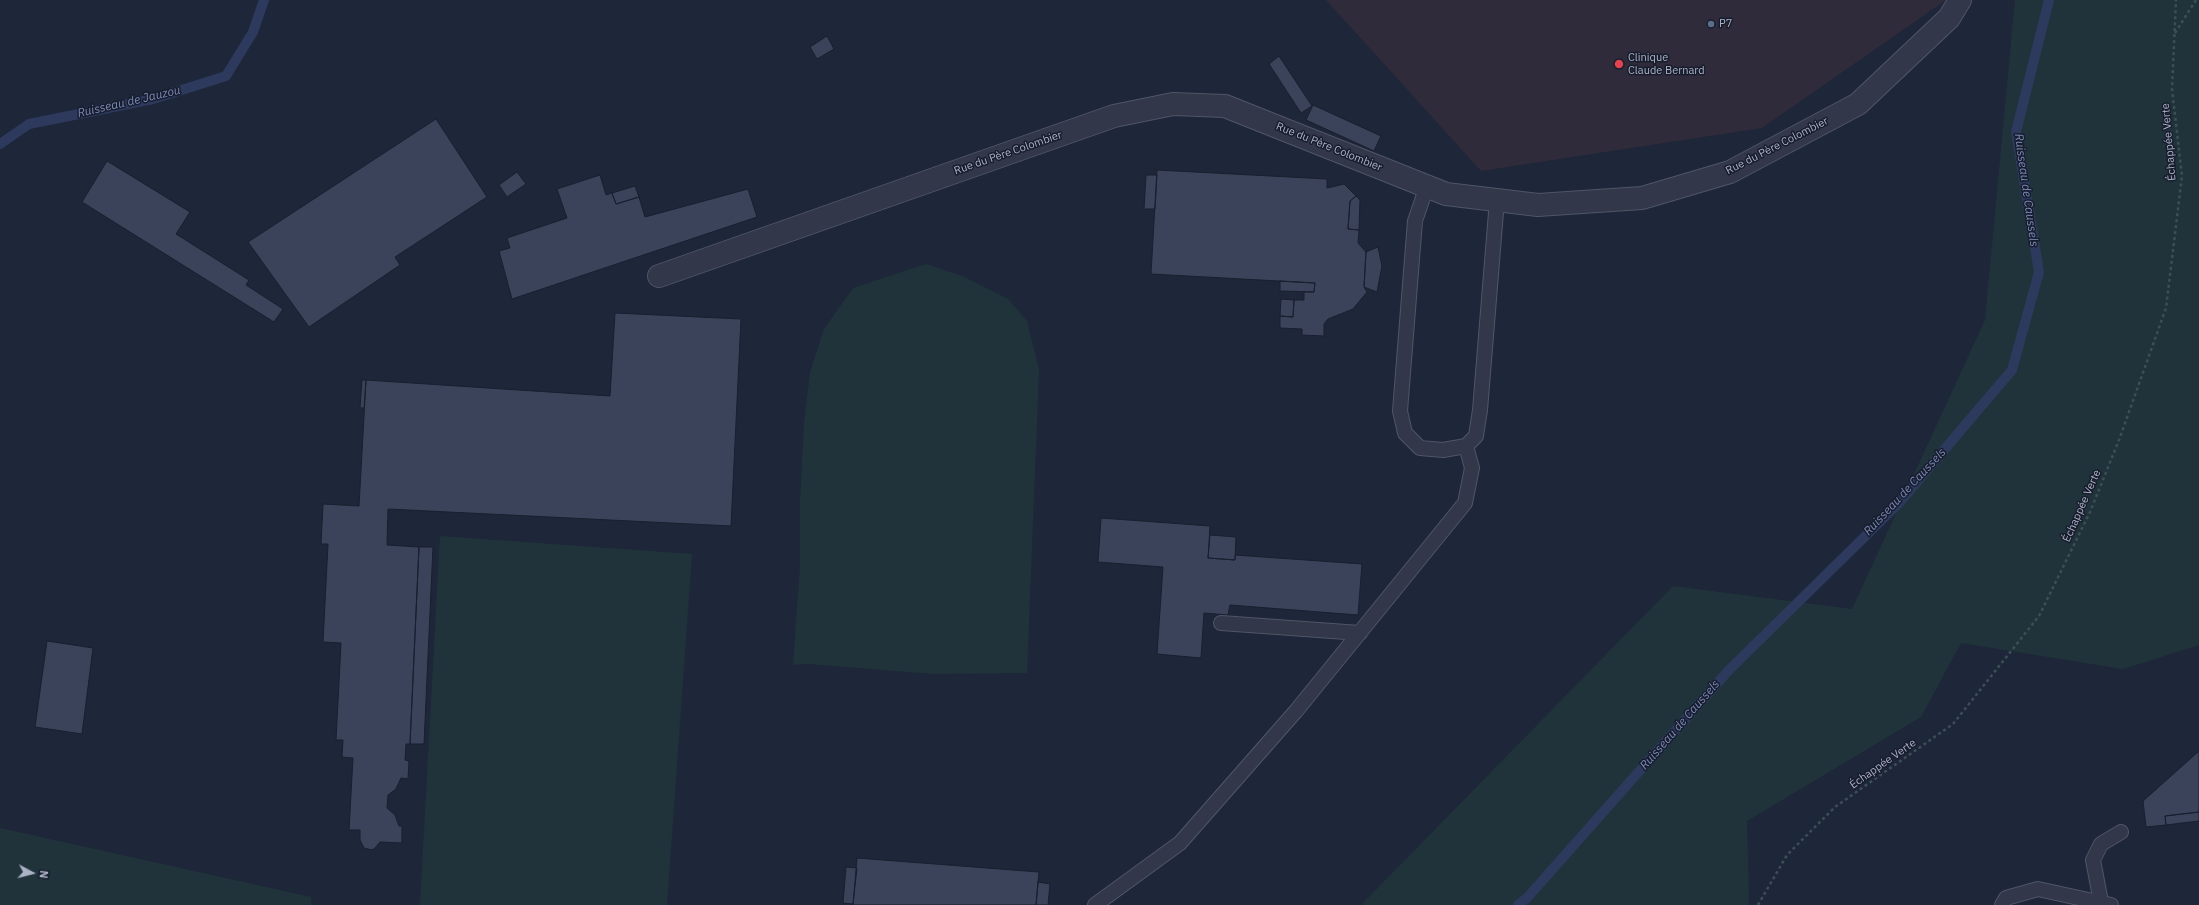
<!DOCTYPE html>
<meta charset="utf-8">
<style>
body{margin:0}
#map{position:relative;width:2199px;height:905px;overflow:hidden;background:#1e2639;font-family:"IBM Plex Sans",sans-serif}
canvas{display:block}
.north{position:absolute;left:12px;top:853px;width:40px;height:40px;-webkit-text-stroke:3px #181d2e;paint-order:stroke;rotate:97deg;font-size:11px;font-weight:700;line-height:16px;text-align:center;color:#acb2c6}
.north::after{content:'';display:block;margin:auto;width:14px;height:18px;background:#acb2c6;clip-path:polygon(50% 0,100% 100%,50% 72%,0 100%)}
</style>
<div id="map">
<canvas width="2199" height="905"></canvas>
<div class="north">N</div>
</div>
<script>
const ctx = document.querySelector('canvas').getContext('2d');
ctx.lineJoin = 'round';
function paint(path, color) {
  ctx.fillStyle = color;
  ctx.fill(path, 'evenodd');
}
function poly(rows) {
  const path = new Path2D();
  for (const r of rows) {
    path.moveTo(r[0], r[1]);
    for (let i = 2; i < r.length; i += 2) path.lineTo(r[i], r[i + 1]);
  }
  return path;
}
function trace(path, color, width, dash) {
  ctx.strokeStyle = color;
  ctx.lineWidth = width;
  ctx.lineCap = dash ? 'butt' : 'round';
  ctx.setLineDash(dash || []);
  ctx.stroke(path);
}
function label(font, color, halo, rows, align = 'center') {
  ctx.font = font + ' "IBM Plex Sans",sans-serif';
  ctx.lineWidth = 3;
  ctx.setLineDash([]);
  ctx.textBaseline = 'middle';
  ctx.strokeStyle = halo;
  ctx.fillStyle = color;
  for (const [text, x, y, turn = 0] of rows) {
    ctx.save();
    ctx.translate(x, y);
    ctx.rotate((+turn || 0) * Math.PI / 180);
    ctx.textAlign = isNaN(turn) ? turn : align;
    if (halo) ctx.strokeText(text, 0, 0);
    ctx.fillText(text, 0, 0);
    ctx.restore();
  }
}
paint(poly([
 [1326,0,1946,0,1762,128,1481,171]
]), '#2f2b3a');
paint(poly([
 [2015,0,2199,0,2199,645,2123,669,1961,643,1921,717,1747,821,1749,905,1361,905,1673,586,1852,609,1985,320],
 [926,264,962,276,1008,299,1027,321,1039,370,1027,673,933,674,809,664,793,665,800,566,800,501,804,424,810,372,824,329,853,288],
 [440,536,692,554,667,905,420,905],
 [0,828,311,897,311,905,0,905]
]), '#20333a');
trace(poly([
 [0,144,29,124,153,99,226,76,253,32,264,0],
 [1518,905,1527,898,1728,671,1898,504,2012,370,2039,272,2016,132,2049,0]
]), '#2d3a5e', 10);
const building = poly([
 [827,36,834,49,817,59,810,47,827,36],
 [1279,56,1312,106,1301,113,1269,64,1279,56],
 [1313,105,1381,136,1374,151,1306,120,1313,105],
 [436,119,487,197,395,257,400,265,309,327,248,242,436,119],
 [107,161,190,212,176,234,249,280,246,285,283,309,274,322,82,202,107,161],
 [1157,170,1327,179,1327,188,1344,184,1356,196,1350,201,1348,229,1359,230,1358,243,1366,252,1364,287,1367,292,1353,309,1328,319,1324,324,1324,336,1302,335,1302,329,1280,328,1280,316,1293,317,1294,300,1304,300,1304,292,1314,292,1315,283,1151,274,1157,170],
 [517,172,526,184,507,197,499,185,517,172],
 [600,175,606,195,612,193,616,204,639,197,645,217,748,189,757,217,512,299,499,251,510,248,507,238,567,218,557,189,600,175],
 [1146,175,1157,175,1155,209,1144,209,1146,175],
 [635,186,639,197,616,204,612,193,635,186],
 [1356,196,1360,200,1359,230,1348,229,1350,201,1356,196],
 [1378,247,1382,266,1377,292,1364,287,1366,252,1378,247],
 [1280,281,1315,283,1314,292,1280,291,1280,281],
 [1281,299,1294,300,1293,317,1280,316,1281,299],
 [615,313,741,319,731,526,388,509,387,545,419,547,410,744,406,744,405,760,409,761,408,779,401,778,396,789,388,795,387,808,395,815,399,826,402,826,402,843,380,842,375,848,372,850,364,848,360,840,360,830,349,830,353,758,342,757,343,740,336,740,341,643,323,642,328,544,321,544,323,504,359,506,366,380,610,396,615,313],
 [362,380,366,380,364,408,360,408,362,380],
 [1101,518,1210,526,1208,558,1235,560,1235,555,1362,564,1358,615,1230,605,1228,615,1204,613,1201,658,1157,654,1163,567,1098,562,1101,518],
 [1210,535,1236,537,1235,560,1208,558,1210,535],
 [419,547,433,547,424,744,410,744,419,547],
 [47,641,93,648,82,734,35,727,47,641],
 [2199,751,2199,812,2165,816,2166,825,2146,827,2143,801,2199,751],
 [2199,812,2199,821,2166,825,2165,816,2199,812],
 [857,858,1039,872,1036,905,853,905,857,858],
 [846,867,857,868,853,904,843,903,846,867],
 [1038,882,1050,884,1048,905,1036,905,1038,882]
]);
paint(building, '#3a4359');
trace(building, '#1a1f30', 1);
const service = poly([
 [1427,186,1415,221,1400,411,1405,433,1420,448,1443,450,1466,446,1476,436,1480,410,1497,200],
 [1221,623,1360,633],
 [2101,902,2093,860,2101,844,2121,832],
 [1095,905,1180,843,1296,711,1465,503,1472,468,1466,446],
 [2002,905,2006,898,2038,889,2111,905]
]);
const minor = poly([
 [659,276,1114,116,1173,104,1225,106,1446,194,1538,205,1642,198,1730,172,1858,104,1949,18,1960,0]
]);
trace(service, '#505567', 16);
trace(minor, '#505567', 24);
trace(poly([
 [2175,33,2196,0],
 [1758,905,1787,855,1835,807,1953,724,2039,616,2090,512,2119,440,2166,308,2182,176,2172,89,2176,0]
]), '#3b4f55', 2.5, [3, 3]);
trace(service, '#323849', 14);
trace(minor, '#323849', 22);
for (const [x, y, r, color] of [
 [1711,24,4,"#5c6f8a"],
 [1619,64,5,"#e0444e"]
]) {
  const dot = new Path2D();
  dot.arc(x, y, r, 0, 2 * Math.PI);
  ctx.fillStyle = color;
  ctx.fill(dot);
  trace(dot, '#181d2e', 1.5);
}
label('11px', '#acb2c6', '#181d2e', [
 ["P7",1719,24],
 ["Clinique",1628,58],
 ["Claude Bernard",1628,71]
], 'left');
label('11px', '#acb2c6', '#181d2e', [
 ["Échappée Verte",2169,142,-95],
 ["Rue du Père Colombier",1777,146,-27],
 ["Rue du Père Colombier",1329,147,22],
 ["Rue du Père Colombier",1008,153,-19],
 ["Échappée Verte",2082,506,-66],
 ["Échappée Verte",1883,764,-35]
]);
label('italic 12px', '#7a8ab6', '#181d2e', [
 ["Ruisseau de Jauzou",129,102,-13],
 ["Ruisseau de Caussels",2026,190,82],
 ["Ruisseau de Caussels",1905,492,-47],
 ["Ruisseau de Caussels",1680,725,-49]
]);
</script>
